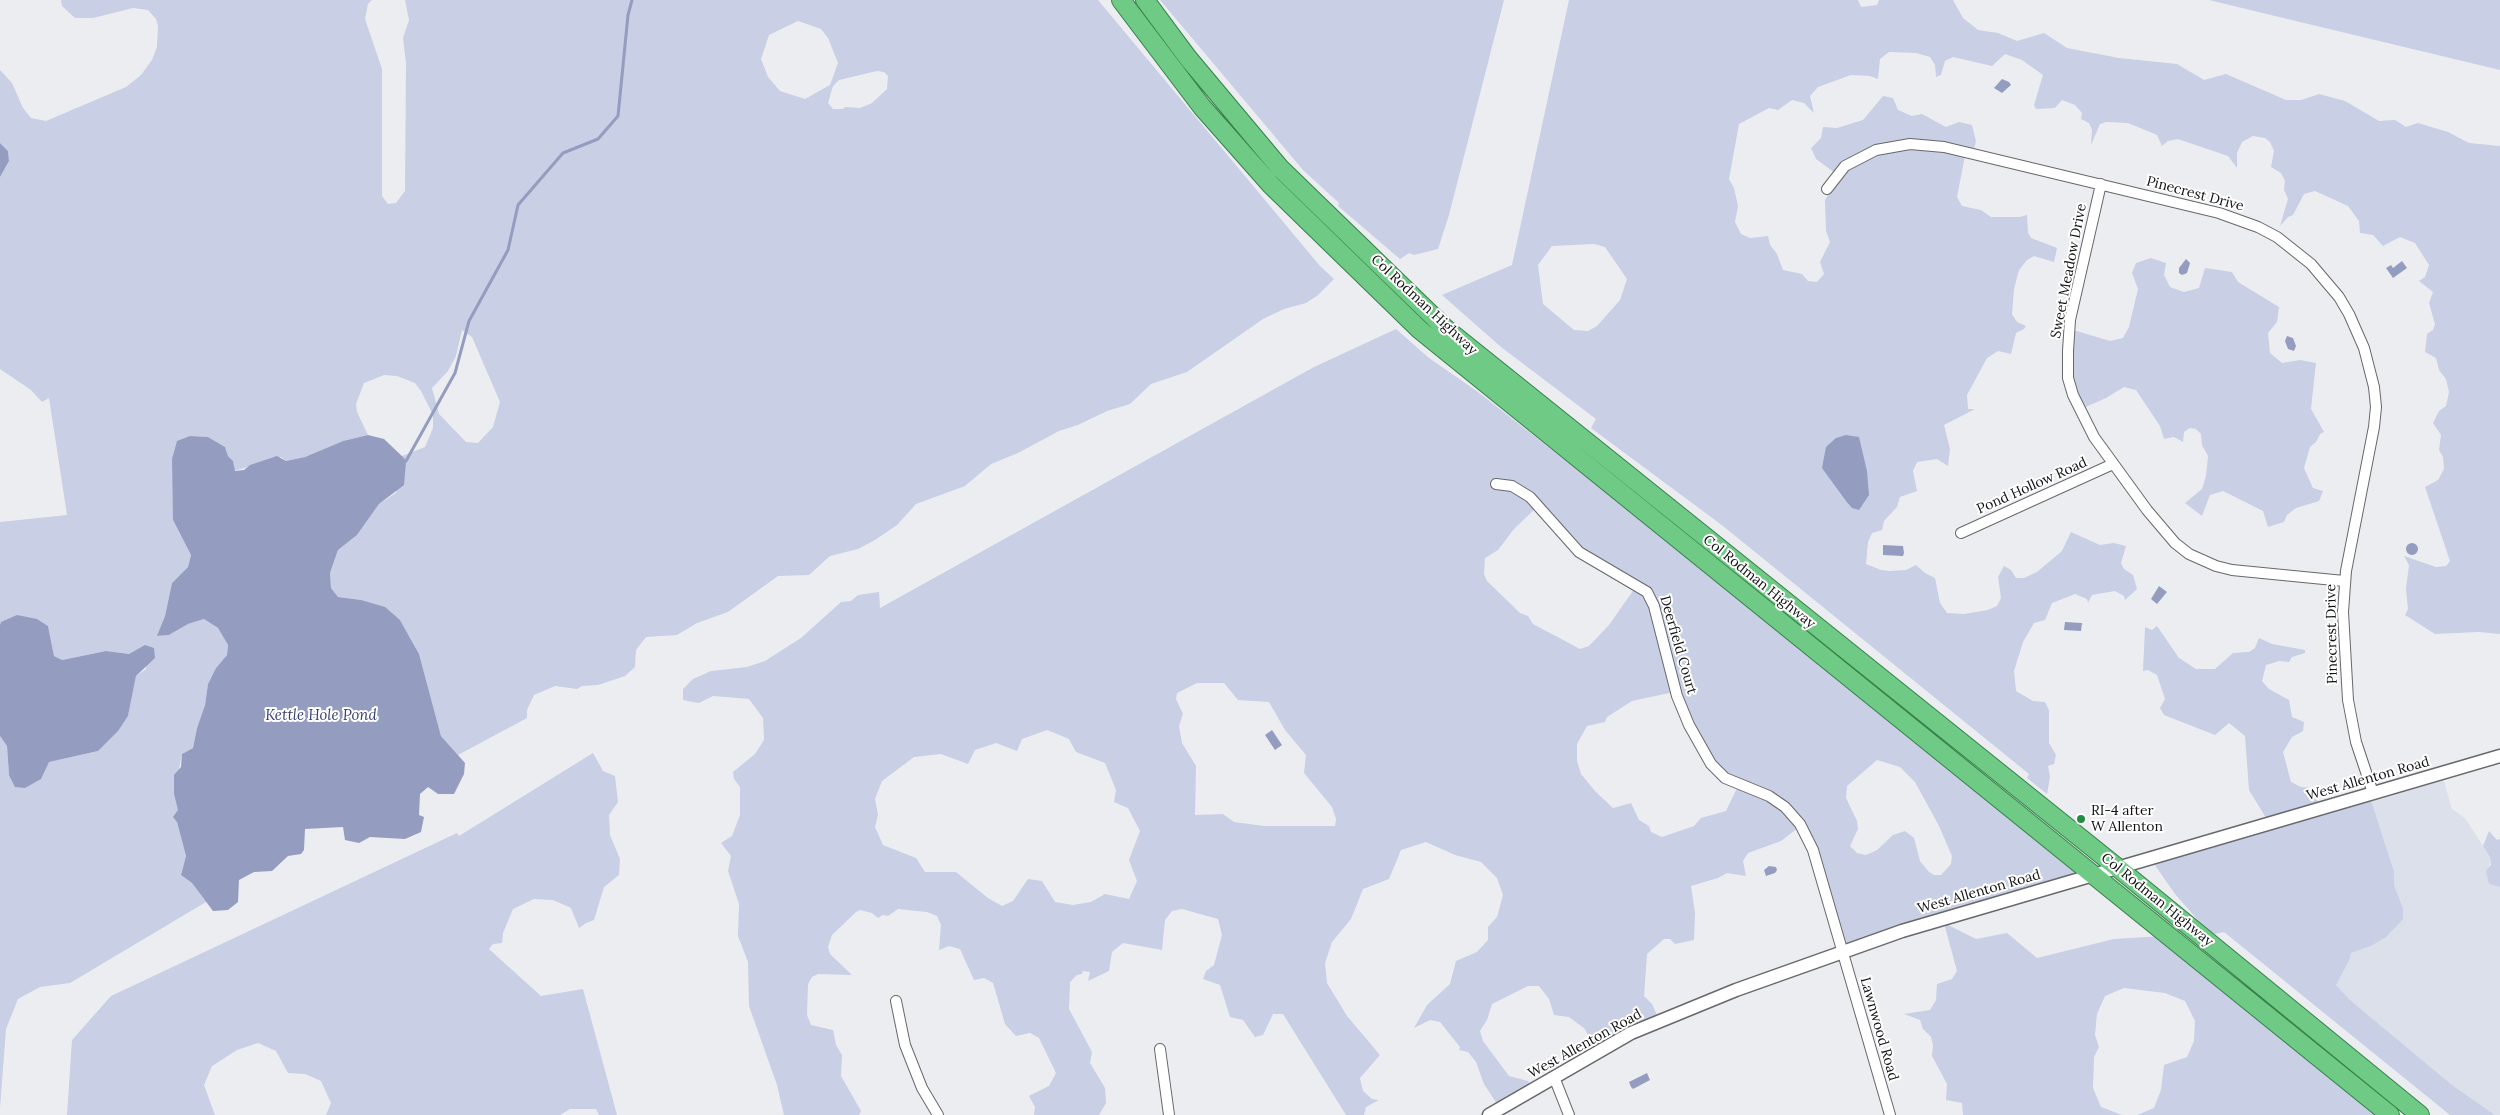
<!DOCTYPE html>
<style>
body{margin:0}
canvas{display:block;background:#ecedf1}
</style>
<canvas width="2500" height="1115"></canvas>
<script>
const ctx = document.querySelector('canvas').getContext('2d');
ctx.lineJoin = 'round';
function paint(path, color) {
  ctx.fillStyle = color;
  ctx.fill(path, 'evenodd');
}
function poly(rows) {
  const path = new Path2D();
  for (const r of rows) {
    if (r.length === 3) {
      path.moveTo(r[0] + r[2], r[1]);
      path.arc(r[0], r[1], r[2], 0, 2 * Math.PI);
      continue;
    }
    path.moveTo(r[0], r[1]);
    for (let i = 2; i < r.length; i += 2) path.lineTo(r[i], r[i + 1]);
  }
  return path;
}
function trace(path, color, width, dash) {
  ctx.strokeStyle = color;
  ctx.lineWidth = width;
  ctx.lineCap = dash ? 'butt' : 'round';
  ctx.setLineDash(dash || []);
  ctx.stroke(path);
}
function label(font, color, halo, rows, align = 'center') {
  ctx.font = font + ' Lora,serif';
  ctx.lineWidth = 4;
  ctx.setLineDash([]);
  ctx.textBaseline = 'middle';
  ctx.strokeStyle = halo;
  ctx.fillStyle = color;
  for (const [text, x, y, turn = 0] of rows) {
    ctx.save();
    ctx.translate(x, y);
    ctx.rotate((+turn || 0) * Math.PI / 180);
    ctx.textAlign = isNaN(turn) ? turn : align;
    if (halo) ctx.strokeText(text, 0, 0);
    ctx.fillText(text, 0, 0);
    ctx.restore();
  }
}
paint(poly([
 [2442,775,2452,809,2465,818,2490,857,2489,884,2500,887,2500,1115,2495,1115,2452,1085,2350,1000,2336,985,2350,959,2351,953,2371,946,2403,908,2394,885,2394,870,2370,797]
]), '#dce0ea');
paint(poly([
 [61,0,372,0,368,4,365,19,382,69,382,196,388,204,396,203,405,191,406,63,403,38,409,20,405,0,1098,0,1320,266,1334,279,1317,296,1306,303,1284,309,1263,319,1187,372,1151,384,1130,404,1107,411,1078,425,1059,431,1018,453,991,464,965,486,916,504,897,525,875,540,858,549,830,556,809,575,778,576,728,612,697,623,677,635,646,637,636,650,635,667,625,676,598,685,582,686,577,689,555,686,534,695,527,710,527,718,458,755,441,736,419,654,400,620,361,600,338,597,331,588,330,573,338,550,357,535,379,504,396,493,402,456,425,447,433,428,433,415,421,391,415,383,397,376,384,375,364,383,356,404,357,412,368,435,343,441,305,457,286,461,281,457,234,471,233,461,228,456,225,447,208,437,190,436,173,520,191,555,188,567,172,583,165,616,158,636,169,635,188,624,204,619,218,628,228,645,227,655,216,668,208,684,205,705,197,728,193,748,182,754,174,794,179,810,177,822,186,856,181,875,192,883,206,902,70,983,40,987,18,999,6,1029,0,1108,0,736,7,746,9,775,48,762,98,751,128,716,136,676,146,669,146,645,129,654,106,651,62,660,54,656,48,626,36,619,1,622,0,625,0,522,67,515,49,398,42,402,31,390,0,369,0,177,9,161,8,151,0,143,0,70,12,83,23,108,31,118,46,121,126,87,141,75,152,60,157,47,158,26,156,19,148,10,133,8,93,18,75,18,62,6],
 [798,21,821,29,828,38,838,63,830,85,805,99,780,91,768,77,761,59,769,35],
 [877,71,884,72,888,76,887,89,872,103,860,108,845,107,843,109,833,109,828,103,833,86,839,80],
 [462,330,472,337,500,402,493,427,478,443,466,442,439,414,432,388,448,371,456,356],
 [1160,0,1504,0,1449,215,1438,249,1414,255,1409,253,1400,259,1338,206,1339,203,1303,170],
 [1569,0,1858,0,1861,7,1877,5,1879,0,1953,0,1963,18,1978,30,1998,33,2017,41,2044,33,2067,48,2119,58,2177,64,2204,80,2226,74,2286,100,2301,100,2319,94,2345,101,2379,121,2395,120,2406,127,2418,123,2448,132,2469,143,2500,146,2500,634,2479,632,2435,634,2405,615,2408,609,2406,589,2409,565,2404,556,2436,567,2446,566,2450,561,2425,487,2438,480,2444,469,2443,457,2439,450,2441,435,2433,423,2439,411,2446,406,2449,392,2446,379,2439,370,2436,358,2425,352,2427,334,2433,330,2435,324,2429,303,2433,292,2419,281,2425,277,2429,265,2415,243,2400,237,2383,246,2373,235,2360,233,2359,221,2348,206,2315,191,2304,194,2293,215,2288,217,2280,226,2288,199,2284,190,2285,181,2281,173,2271,167,2274,151,2270,142,2265,138,2253,136,2242,142,2237,153,2237,168,2228,156,2178,139,2168,141,2162,146,2157,135,2128,123,2106,122,2100,124,2091,145,2092,130,2089,123,2081,119,2082,113,2075,105,2062,100,2055,108,2036,109,2034,105,2043,75,2022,60,2005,54,1992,66,1953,57,1945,61,1941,75,1936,77,1935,65,1930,57,1916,53,1889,52,1880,59,1878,79,1870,76,1851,75,1818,87,1810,96,1814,113,1804,103,1792,100,1778,110,1769,108,1739,124,1729,179,1734,188,1738,206,1735,222,1741,234,1750,238,1768,236,1770,245,1777,254,1783,270,1802,274,1808,281,1817,282,1824,274,1820,262,1830,242,1826,231,1825,200,1839,176,1816,159,1811,148,1821,138,1823,127,1837,128,1863,120,1883,96,1893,98,1898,110,1912,116,1922,114,1946,127,1959,122,1972,125,1976,141,1973,155,1965,156,1957,197,1962,206,1981,210,1991,217,2020,217,2027,215,2028,233,2031,238,2057,248,2054,262,2034,256,2027,260,2019,270,2014,289,2012,314,2017,322,2026,326,2024,329,2016,333,2011,354,1998,351,1987,358,1967,395,1968,409,1975,409,1944,425,1950,449,1948,466,1937,459,1917,462,1913,471,1917,491,1900,497,1897,507,1884,521,1882,530,1872,533,1868,542,1866,564,1881,570,1890,571,1906,570,1916,565,1925,573,1935,578,1940,603,1947,613,1964,614,1988,610,1997,606,2001,598,1998,577,2004,566,2011,570,2016,578,2024,578,2037,572,2062,551,2071,532,2100,545,2114,543,2126,546,2121,563,2124,569,2133,575,2137,589,2125,600,2124,596,2115,591,2092,595,2088,603,2087,599,2075,594,2052,603,2045,620,2034,623,2023,642,2014,671,2016,691,2033,701,2045,702,2049,710,2049,743,2056,755,2054,764,2048,766,2050,777,2047,794,2027,778,2029,774,1723,526,1591,428,1596,419,1501,347,1442,295,1512,265],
 [1594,244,1605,247,1627,279,1620,300,1597,326,1588,331,1574,330,1543,304,1538,265,1552,246],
 [2209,0,2500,0,2500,70,2275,16],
 [2151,258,2166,263,2164,275,2170,287,2184,292,2199,288,2205,268,2232,272,2238,282,2279,307,2277,322,2268,333,2270,353,2282,363,2300,360,2316,363,2311,409,2324,432,2320,434,2316,442,2310,447,2304,468,2313,488,2323,491,2319,501,2296,508,2287,515,2284,522,2268,527,2263,511,2223,491,2210,495,2202,516,2185,503,2202,489,2206,476,2208,456,2202,445,2201,434,2196,429,2190,428,2184,432,2183,442,2174,437,2164,439,2160,426,2136,390,2124,387,2106,398,2079,410,2068,378,2070,329,2110,341,2123,338,2129,327,2138,289,2132,273,2136,263],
 [1396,329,1429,358,1478,392,2090,871,1846,954,1821,874,1798,828,1781,841,1748,853,1743,861,1746,876,1727,873,1718,878,1691,886,1695,913,1694,940,1675,944,1670,939,1664,939,1647,954,1644,996,1652,1004,1661,1024,1596,1053,1585,1029,1569,1017,1554,1015,1549,999,1539,986,1528,986,1492,1004,1487,1020,1480,1031,1483,1041,1509,1076,1528,1081,1535,1091,1501,1110,1484,1084,1476,1062,1468,1052,1459,1050,1460,1047,1440,1022,1430,1020,1414,1028,1427,1005,1450,984,1456,961,1477,952,1488,940,1488,927,1497,917,1503,895,1497,878,1481,862,1455,855,1426,842,1401,850,1389,879,1363,889,1351,919,1332,942,1325,963,1327,983,1347,1016,1380,1055,1360,1078,1363,1091,1372,1099,1379,1100,1366,1107,1364,1115,1346,1115,1283,1014,1273,1014,1263,1035,1255,1037,1243,1020,1230,1017,1220,985,1203,979,1206,971,1214,965,1222,935,1218,919,1182,909,1172,911,1165,920,1162,950,1123,943,1112,952,1109,971,1088,981,1090,972,1083,971,1082,974,1077,975,1070,982,1069,1009,1092,1052,1090,1063,1105,1088,1106,1103,1099,1115,1034,1115,1035,1107,1029,1096,1049,1086,1056,1073,1039,1038,1030,1033,1016,1036,1005,1024,993,983,984,978,974,980,960,949,949,946,939,950,941,925,937,916,927,912,898,909,888,916,883,915,878,918,872,913,860,910,856,912,832,935,828,947,830,954,852,975,818,974,812,977,808,984,807,1015,811,1025,833,1030,836,1045,842,1055,841,1076,861,1111,859,1115,784,1115,777,1085,749,1006,748,962,738,936,739,904,728,871,731,856,721,843,732,836,740,815,740,787,734,779,733,772,755,754,764,740,763,718,749,699,713,696,699,703,693,702,683,700,683,689,693,679,711,671,747,667,765,661,801,638,841,602,851,601,858,595,879,592,880,608,1314,367],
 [1536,508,1587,562,1635,588,1609,625,1589,646,1580,649,1533,624,1528,616,1520,613,1487,581,1484,574,1485,558,1498,550,1514,529],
 [1197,683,1224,683,1238,700,1269,702,1285,730,1306,755,1304,773,1332,807,1336,819,1335,826,1264,826,1234,822,1223,814,1195,815,1196,766,1182,743,1179,726,1183,714,1176,699,1177,693],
 [1674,692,1710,762,1737,788,1726,811,1701,818,1694,826,1662,837,1651,832,1649,826,1639,820,1631,803,1613,808,1595,791,1581,774,1577,761,1577,744,1587,726,1605,722,1607,717,1632,701],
 [1047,730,1069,739,1076,752,1105,763,1116,790,1114,802,1128,808,1140,831,1129,860,1137,881,1129,899,1105,894,1091,902,1073,905,1055,902,1042,881,1028,879,1013,901,1002,906,988,898,956,872,925,872,916,858,883,845,875,827,878,815,875,799,882,781,914,757,941,754,968,764,975,750,996,743,1017,751,1022,739],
 [1877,760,1900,767,1915,782,1939,826,1952,856,1951,864,1941,875,1934,875,1929,872,1920,861,1914,838,1905,831,1893,835,1877,850,1866,855,1857,853,1850,846,1858,829,1857,821,1846,798,1847,786],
 [2157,626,2179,658,2196,669,2215,669,2233,653,2249,652,2255,648,2259,638,2272,644,2305,650,2305,653,2292,657,2289,662,2279,661,2266,665,2262,681,2269,689,2289,700,2292,717,2304,722,2303,731,2292,737,2283,752,2291,782,2301,787,2313,788,2320,808,2370,797,2394,871,2394,885,2403,908,2403,919,2386,937,2371,946,2351,953,2350,959,2336,985,2350,1000,2452,1085,2495,1115,2450,1115,2224,932,2215,934,2204,927,2175,894,2152,861,2271,826,2249,790,2245,736,2229,723,2215,735,2164,715,2160,708,2165,699,2157,675,2148,670,2143,671,2145,627,2152,630],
 [593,753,603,771,615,776,618,802,609,815,610,835,620,859,619,875,604,887,594,920,586,923,579,928,571,908,553,900,534,899,513,909,503,933,502,943,493,944,489,949,541,996,583,989,617,1115,599,1115,596,1109,570,1109,560,1115,326,1115,331,1103,321,1081,305,1074,288,1073,276,1051,258,1043,237,1050,212,1066,204,1085,215,1115,67,1115,72,1040,111,996,457,833,459,836],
 [2489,831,2497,840,2500,839,2500,887,2489,884,2486,871,2491,865,2490,857,2483,846],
 [1944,923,1976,939,2007,933,2037,958,2114,939,2162,936,2391,1115,2137,1115,2154,1108,2161,1090,2164,1065,2187,1057,2194,1041,2195,1021,2185,1001,2165,993,2124,988,2105,996,2097,1014,2095,1035,2099,1047,2094,1057,2093,1088,2101,1107,2122,1115,1963,1115,1962,1103,1946,1100,1947,1084,1932,1056,1933,1045,1931,1037,1923,1029,1920,1020,1904,1014,1930,1010,1936,1000,1937,984,1952,979,1957,971]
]), '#c9cfe5');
paint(poly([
 [2002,79,2009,82,2011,85,2002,93,1994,88],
 [0,143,8,151,9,161,0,177],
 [2186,259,2190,263,2187,273,2182,275,2179,273,2179,268],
 [2402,261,2407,268,2393,278,2386,268,2391,265,2393,268],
 [2287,336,2293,338,2296,346,2294,351,2288,349,2285,341],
 [368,435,384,439,404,458,406,462,404,485,379,504,357,535,338,550,330,573,331,588,338,597,361,600,385,607,400,620,419,654,441,736,465,763,464,774,454,794,438,794,428,787,420,794,419,815,424,817,421,832,405,839,370,837,359,843,345,840,343,827,305,829,304,850,301,854,288,856,272,871,254,872,239,880,238,902,228,910,213,911,192,883,181,875,186,856,177,822,173,817,178,810,174,794,174,775,181,767,182,754,193,748,197,728,205,705,208,684,216,668,227,655,228,645,218,628,204,619,188,624,169,635,157,636,165,616,172,583,188,567,191,555,173,520,172,459,177,441,190,436,208,437,225,447,228,456,233,461,235,471,244,470,250,465,277,456,286,461,305,457,343,441],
 [1846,435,1859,437,1867,471,1869,495,1859,510,1852,508,1846,501,1822,468,1826,447,1836,438],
 [2412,549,6],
 [1883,545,1903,546,1904,553,1903,556,1883,555],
 [2159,586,2167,592,2157,604,2151,599],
 [17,615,37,619,48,626,54,656,62,660,106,651,129,654,145,645,154,648,155,658,136,676,128,716,118,731,98,751,49,762,41,779,25,788,15,787,9,775,7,746,0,736,0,625,1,622],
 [2065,622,2082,623,2081,631,2064,630],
 [1272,730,1282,745,1275,750,1265,735],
 [1769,866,1776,867,1777,870,1775,873,1766,876,1764,870],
 [1647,1073,1650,1080,1633,1089,1631,1087,1629,1082]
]), '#949dbf');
trace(poly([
 [406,461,455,373,469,321,508,250,518,205,563,153,598,139,618,116,628,15,632,0]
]), '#949dbf', 3);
const minor = poly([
 [2101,184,2070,320,2068,351,2068,378,2073,395,2094,437,2147,510,2175,543,2189,554,2216,566,2232,570,2344,581],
 [1827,189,1845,166,1876,150,1910,144,1944,147,2219,213,2258,227,2277,237,2311,264,2339,297,2349,314,2364,348,2374,387,2376,407,2374,427,2346,571,2343,612,2348,700,2356,742,2373,793],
 [1496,484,1512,486,1530,497,1579,552,1647,592,1654,606,1677,696,1689,725,1711,764,1725,778,1769,796,1785,807,1800,824,1813,850,1890,1115],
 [1961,533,2113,464],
 [896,1001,905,1045,922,1088,938,1115],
 [1160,1049,1169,1115],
 [1554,1077,1569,1115]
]);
const tertiary = poly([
 [1489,1115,1631,1033,1736,990,1843,952,1902,931,2500,756]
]);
const trunk = poly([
 [1121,0,1202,107,1271,185,1420,330,2390,1115],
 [1145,0,1188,58,1280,168,1445,328,2118,868,2420,1115]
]);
trace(minor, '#67686c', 12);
trace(tertiary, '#67686c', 15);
trace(trunk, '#37804a', 20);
trace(minor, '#fff', 10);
trace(tertiary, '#fff', 12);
trace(trunk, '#6fca86', 18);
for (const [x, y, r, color] of [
 [2081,819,5,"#218c43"]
]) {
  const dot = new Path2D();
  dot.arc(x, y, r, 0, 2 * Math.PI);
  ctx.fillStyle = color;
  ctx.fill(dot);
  trace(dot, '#fff', 2);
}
label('14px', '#111112', '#fff', [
 ["Pinecrest Drive",2195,194,15],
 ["Sweet Meadow Drive",2069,271,-79],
 ["Col Rodman Highway",1424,305,43],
 ["Pond Hollow Road",2032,486,-24],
 ["Col Rodman Highway",1759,582,39],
 ["Pinecrest Drive",2332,634,-91],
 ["Deerfield Court",1678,645,74],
 ["West Allenton Road",2368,779,-16],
 ["West Allenton Road",1979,892,-16],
 ["Col Rodman Highway",2157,900,39],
 ["Lawnwood Road",1879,1029,74],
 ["West Allenton Road",1585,1044,-29]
]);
label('14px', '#111112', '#fff', [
 ["RI-4 after",2091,811],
 ["W Allenton",2091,827]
], 'left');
label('italic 15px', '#384271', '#fff', [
 ["Kettle Hole Pond",321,716]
]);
</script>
